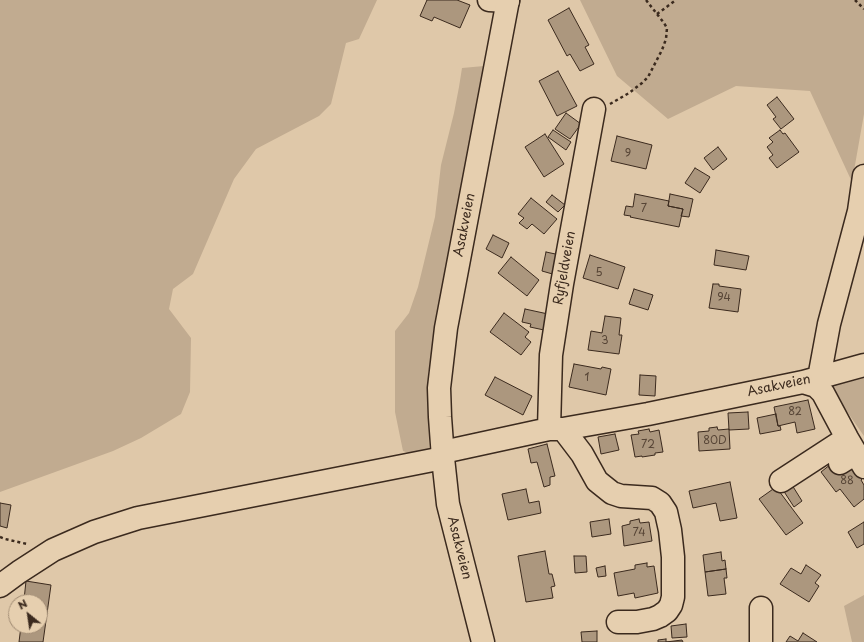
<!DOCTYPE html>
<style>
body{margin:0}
#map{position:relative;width:864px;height:642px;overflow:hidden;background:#dfc8a9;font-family:"Playpen Sans",sans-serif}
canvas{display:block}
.north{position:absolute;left:8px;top:594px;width:40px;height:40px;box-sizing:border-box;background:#e6cfaf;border:1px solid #a28d75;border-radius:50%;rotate:330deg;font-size:11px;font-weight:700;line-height:16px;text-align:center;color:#3b2a1e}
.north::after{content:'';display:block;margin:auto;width:14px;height:18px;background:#3b2a1e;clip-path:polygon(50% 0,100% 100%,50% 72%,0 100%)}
</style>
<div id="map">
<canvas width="864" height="642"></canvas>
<div class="north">N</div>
</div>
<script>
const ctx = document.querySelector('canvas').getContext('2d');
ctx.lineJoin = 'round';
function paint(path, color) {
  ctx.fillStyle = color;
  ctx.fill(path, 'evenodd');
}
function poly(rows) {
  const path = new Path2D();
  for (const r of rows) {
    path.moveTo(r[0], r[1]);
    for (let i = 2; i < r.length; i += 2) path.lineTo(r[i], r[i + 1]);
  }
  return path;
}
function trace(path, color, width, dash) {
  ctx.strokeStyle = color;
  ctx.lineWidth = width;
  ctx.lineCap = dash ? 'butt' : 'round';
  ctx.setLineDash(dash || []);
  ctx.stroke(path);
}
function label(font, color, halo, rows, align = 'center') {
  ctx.font = font + ' "Playpen Sans",sans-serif';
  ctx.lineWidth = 4;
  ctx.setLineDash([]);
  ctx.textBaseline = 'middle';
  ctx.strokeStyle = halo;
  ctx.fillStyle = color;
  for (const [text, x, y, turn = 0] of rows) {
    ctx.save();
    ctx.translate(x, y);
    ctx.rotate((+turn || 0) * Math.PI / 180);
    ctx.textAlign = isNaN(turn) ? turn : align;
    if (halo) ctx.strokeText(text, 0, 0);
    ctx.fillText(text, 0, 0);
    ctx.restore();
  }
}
paint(poly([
 [0,0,377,0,359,39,346,43,331,104,319,116,256,149,234,179,193,274,173,289,169,309,191,338,190,392,181,414,141,438,113,451,0,492],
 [580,0,864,0,864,114,852,182,810,91,736,86,668,119,617,76],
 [484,66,469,161,428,374,429,452,414,455,403,451,395,412,395,331,409,313,418,287,435,217,441,165,454,113,459,87,462,68],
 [864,375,864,436,825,380],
 [864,595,864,642,852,642,844,606]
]), '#c1ab90');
const building = poly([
 [427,0,457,0,470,5,460,28,434,17,432,21,420,16,427,0],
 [569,8,589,45,585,47,594,64,580,71,570,54,567,56,548,20,569,8],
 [558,71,577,106,557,116,539,81,558,71],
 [777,97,794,119,781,129,773,119,776,117,767,105,777,97],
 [566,113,581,124,570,139,555,129,566,113],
 [553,130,571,142,566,150,548,137,553,130],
 [780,130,783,134,785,133,799,152,777,168,769,158,773,155,767,147,773,142,769,138,780,130],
 [545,134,564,164,544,177,525,147,545,134],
 [617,136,652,145,646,169,611,161,617,136],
 [718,147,727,159,713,170,704,158,718,147],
 [695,168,710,177,700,193,685,183,695,168],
 [635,194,669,201,668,206,683,209,679,227,630,217,631,216,624,215,626,206,633,207,635,194],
 [670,194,693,199,689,217,681,216,683,209,668,206,670,194],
 [552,195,565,205,558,212,546,202,552,195],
 [531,198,557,219,544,234,532,224,527,229,519,223,524,218,518,214,531,198],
 [493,235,509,243,502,258,486,249,493,235],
 [716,250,749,256,746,270,714,265,716,250],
 [546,252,560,255,556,275,542,271,546,252],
 [590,255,625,267,618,289,583,278,590,255],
 [511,257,539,280,527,296,498,273,511,257],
 [713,284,719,284,719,286,741,289,738,312,709,308,713,284],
 [634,289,653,295,648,310,629,304,634,289],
 [525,309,548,314,544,330,530,327,531,324,522,322,525,309],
 [504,313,529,332,525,337,531,342,521,355,490,332,504,313],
 [605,316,621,318,619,335,622,335,619,354,588,350,591,331,602,333,605,316],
 [574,364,601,369,602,367,611,369,606,395,569,387,574,364],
 [640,375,656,376,655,396,639,395,640,375],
 [495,377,532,396,523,415,485,395,495,377],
 [808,400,815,429,797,433,795,422,778,426,774,407,808,400],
 [748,412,749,429,729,430,728,413,748,412],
 [776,414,778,426,780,426,781,430,760,434,757,418,776,414],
 [717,427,718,430,729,429,730,449,699,451,698,432,709,431,709,428,717,427],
 [649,429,650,432,659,430,663,452,655,453,655,455,642,457,642,456,635,457,631,435,639,434,638,431,649,429],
 [615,434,619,450,601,454,598,437,615,434],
 [547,444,555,476,550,477,550,485,544,487,537,462,531,463,528,449,547,444],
 [836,460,850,466,854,472,857,470,863,478,861,480,864,485,864,499,854,507,840,489,836,492,821,472,836,460],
 [730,482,737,518,720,521,716,503,693,508,689,491,730,482],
 [792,485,802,501,794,507,783,490,792,485],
 [776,487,803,523,786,535,759,499,776,487],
 [526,489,529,503,539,501,541,513,508,520,502,494,526,489],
 [0,503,11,505,7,528,0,526,0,503],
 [609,519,611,534,592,537,590,522,609,519],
 [639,519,640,523,649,522,652,541,624,546,622,526,630,524,630,521,639,519],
 [864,522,864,544,857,548,848,532,864,522],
 [545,551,549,574,552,574,555,586,551,587,553,598,526,602,518,556,545,551],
 [721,552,722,561,725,560,726,569,705,572,703,555,721,552],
 [574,556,586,556,587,572,575,573,574,556],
 [647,563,647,567,654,566,658,593,635,598,634,593,618,596,614,573,635,569,635,565,647,563],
 [806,565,821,575,815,583,819,586,809,602,780,584,791,568,801,574,806,565],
 [605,566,606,576,598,577,596,568,605,566],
 [726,569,727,578,724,578,726,594,708,596,705,572,726,569],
 [26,581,51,585,43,642,19,642,21,626,40,626,40,602,27,602,27,600,24,600,26,581],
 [686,624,687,637,672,638,671,626,686,624],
 [597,631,597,642,582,642,581,632,597,631],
 [803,633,817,642,786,642,790,636,798,641,803,633],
 [666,639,666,642,682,640,683,642,658,642,658,640,666,639]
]);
paint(building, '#ac977e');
trace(building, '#3b2a1e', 1);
const minor = poly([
 [489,0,508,1],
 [819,378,829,324,859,211,864,176],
 [803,382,816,386,823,393,847,438,864,467],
 [549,429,551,355,562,284,594,109],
 [563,429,582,454,597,481,612,493,621,496,652,498,660,503,666,512,670,530,673,557,673,597,671,605,667,611,660,616,653,619,637,622,618,622],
 [443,452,549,429,563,429,648,414,803,382,864,365],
 [840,463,856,453],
 [781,481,847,438],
 [0,586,19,572,53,550,94,532,138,518,443,458],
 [761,608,761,642]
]);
const major = poly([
 [483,642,448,504,443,458,440,417,439,388,446,328,508,0]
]);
trace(minor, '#3b2a1e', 25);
trace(major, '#3b2a1e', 25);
trace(poly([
 [855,0,864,9],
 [657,14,676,0],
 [610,104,629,93,642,83,648,77,662,50,666,39,667,28,664,23,646,0],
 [0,537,5,539,27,544]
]), '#3b2a1e', 2.5, [3, 3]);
trace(minor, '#e6cfaf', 22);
trace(major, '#e6cfaf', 22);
label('11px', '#574536', null, [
 ["9",628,154],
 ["7",644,209],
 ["5",599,273],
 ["94",724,298],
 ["3",605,341],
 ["1",587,378],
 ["82",795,412],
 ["80D",715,441],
 ["72",648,445],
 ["88",847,481],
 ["74",639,533]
]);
label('13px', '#3b2a1e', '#e6cfaf', [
 ["Asakveien",465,225,-79],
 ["Ryfjeldveien",565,268,-80],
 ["Asakveien",779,386,-12],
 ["Asakveien",459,548,76]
]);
</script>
